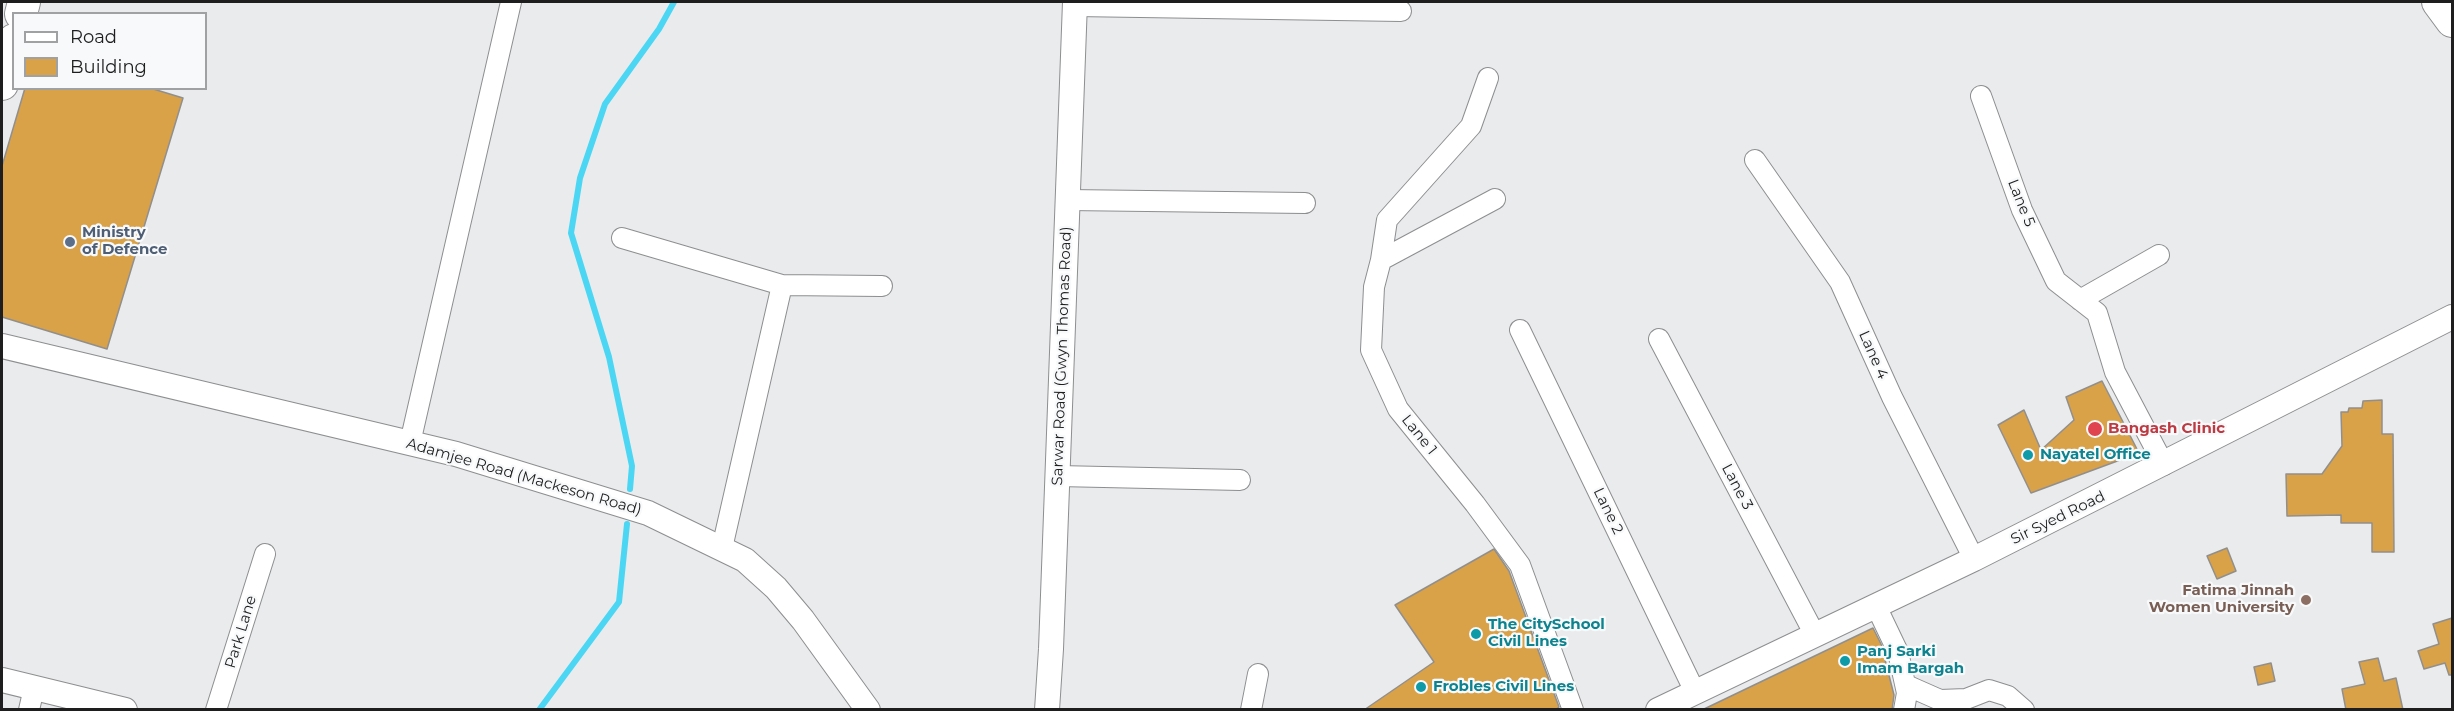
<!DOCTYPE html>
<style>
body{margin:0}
#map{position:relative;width:2454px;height:711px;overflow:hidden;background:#e9ebed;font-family:Montserrat,sans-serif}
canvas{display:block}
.frame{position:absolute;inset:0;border:3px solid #1e1e1f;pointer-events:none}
.legend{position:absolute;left:12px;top:12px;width:195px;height:78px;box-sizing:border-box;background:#f7f9fa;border:2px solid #a0a1a2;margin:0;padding:8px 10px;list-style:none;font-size:18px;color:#1e1e1f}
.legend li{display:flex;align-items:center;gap:12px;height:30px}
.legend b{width:30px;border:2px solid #a0a1a2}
</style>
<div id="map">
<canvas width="2454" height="711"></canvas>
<div class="frame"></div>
<ul class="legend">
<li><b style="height:8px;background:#fff"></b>Road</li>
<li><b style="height:16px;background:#d9a249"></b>Building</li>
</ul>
</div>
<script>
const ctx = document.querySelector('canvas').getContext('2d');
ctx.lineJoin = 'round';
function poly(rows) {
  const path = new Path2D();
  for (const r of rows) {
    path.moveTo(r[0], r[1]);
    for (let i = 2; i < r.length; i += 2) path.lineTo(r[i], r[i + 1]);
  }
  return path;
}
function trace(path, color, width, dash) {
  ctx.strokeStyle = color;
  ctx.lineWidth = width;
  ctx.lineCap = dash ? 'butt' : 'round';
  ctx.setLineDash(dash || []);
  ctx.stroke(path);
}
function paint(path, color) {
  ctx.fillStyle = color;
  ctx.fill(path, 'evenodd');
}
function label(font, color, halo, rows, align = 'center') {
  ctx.font = font + ' Montserrat,sans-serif';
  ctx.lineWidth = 4.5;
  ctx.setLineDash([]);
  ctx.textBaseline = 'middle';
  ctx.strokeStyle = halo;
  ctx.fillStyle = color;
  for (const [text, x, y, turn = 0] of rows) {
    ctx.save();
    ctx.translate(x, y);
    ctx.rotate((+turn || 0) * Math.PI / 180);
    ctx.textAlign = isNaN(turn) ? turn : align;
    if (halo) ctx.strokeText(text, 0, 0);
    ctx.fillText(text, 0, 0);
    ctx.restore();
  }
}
trace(poly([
 [630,489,632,466,609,357,571,233,580,178,605,104,659,29,674,2],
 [539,710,619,602,627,524]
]), '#4bd6f4', 6);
const building = poly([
 [25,88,150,88,183,98,107,349,2,317,2,166,25,88],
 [2102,381,2139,453,2031,493,1998,425,2024,410,2041,450,2074,420,2066,397,2102,381],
 [2382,400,2382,434,2393,434,2394,552,2372,552,2372,523,2341,523,2341,515,2287,516,2286,474,2322,474,2342,446,2341,412,2348,412,2349,408,2362,408,2363,401,2382,400],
 [2227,548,2236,571,2217,579,2207,556,2227,548],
 [1494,549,1509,571,1559,707,1555,710,1364,710,1434,662,1395,605,1494,549],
 [2452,618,2452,675,2449,675,2445,663,2424,669,2418,651,2439,644,2433,624,2452,618],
 [1873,628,1881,644,1894,695,1892,710,1702,710,1873,628],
 [2378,658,2384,681,2396,678,2403,710,2346,710,2342,689,2365,684,2359,662,2378,658],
 [2271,663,2275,681,2258,685,2254,667,2271,663]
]);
paint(building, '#d9a249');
trace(building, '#918f8d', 1.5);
const minor = poly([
 [1075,6,1401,11],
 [1488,78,1471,126,1387,220,1381,260,1374,287,1371,350,1398,409,1475,504,1520,565,1573,710],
 [1981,96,2022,210,2056,281,2097,313,2115,372,2164,465],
 [1755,160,1840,282,1892,397,1974,559],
 [1068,200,1305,203],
 [622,238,782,285,882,286],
 [1381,260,1495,199],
 [2080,300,2159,255],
 [1520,330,1695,692],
 [1659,339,1815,635],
 [410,443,511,2],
 [1058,476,1240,480],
 [722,548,782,285],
 [1876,606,1898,652,1907,693,1904,710],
 [1906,685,1940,700,1966,699,1989,690,2008,696,2024,710],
 [29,710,34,688],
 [216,710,265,554],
 [1251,710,1258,674]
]);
const tertiary = poly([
 [2,346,456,454,648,513,745,560,776,588,803,620,868,710],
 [2,680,125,710],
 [1047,710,1051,649,1075,2],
 [1658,710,1974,559,2452,317]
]);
const primary = poly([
 [2438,2,2452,21],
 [21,14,24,2],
 [2,84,14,40]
]);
trace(minor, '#8d8e90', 22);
trace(tertiary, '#8d8e90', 26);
trace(primary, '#8d8e90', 34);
trace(minor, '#fff', 20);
trace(tertiary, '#fff', 24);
trace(primary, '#fff', 32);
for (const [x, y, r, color] of [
 [70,242,6,"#5c6f8a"],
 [2095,429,8,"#e0444e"],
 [2028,455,6,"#0f9aa8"],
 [2306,600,6,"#8d6e63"],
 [1476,634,6,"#0f9aa8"],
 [1845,661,6,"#0f9aa8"],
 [1421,687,6,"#0f9aa8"]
]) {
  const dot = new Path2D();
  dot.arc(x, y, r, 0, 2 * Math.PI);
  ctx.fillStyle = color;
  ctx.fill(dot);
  trace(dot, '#f7f9fa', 2);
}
label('15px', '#1e1e1f', '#f7f9fa', [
 ["Lane 5",2021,203,68],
 ["Lane 4",1873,355,66],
 ["Sarwar Road (Gwyn Thomas Road)",1062,356,-88],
 ["Lane 1",1419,435,51],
 ["Adamjee Road (Mackeson Road)",524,477,16],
 ["Lane 3",1737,487,62],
 ["Lane 2",1608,511,64],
 ["Sir Syed Road",2058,518,-26],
 ["Park Lane",241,632,-73]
]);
label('bold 15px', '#4e5e75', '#f7f9fa', [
 ["Ministry",82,233],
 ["of Defence",82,250]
], 'left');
label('bold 15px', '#be3a42', '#f7f9fa', [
 ["Bangash Clinic",2108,429]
], 'left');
label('bold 15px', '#0d838f', '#f7f9fa', [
 ["Nayatel Office",2040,455],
 ["The CitySchool",1488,625],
 ["Civil Lines",1488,642],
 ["Panj Sarki",1857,652],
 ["Imam Bargah",1857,669],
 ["Frobles Civil Lines",1433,687]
], 'left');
label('bold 15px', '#785e54', '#f7f9fa', [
 ["Fatima Jinnah",2294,591],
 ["Women University",2294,608]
], 'right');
</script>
